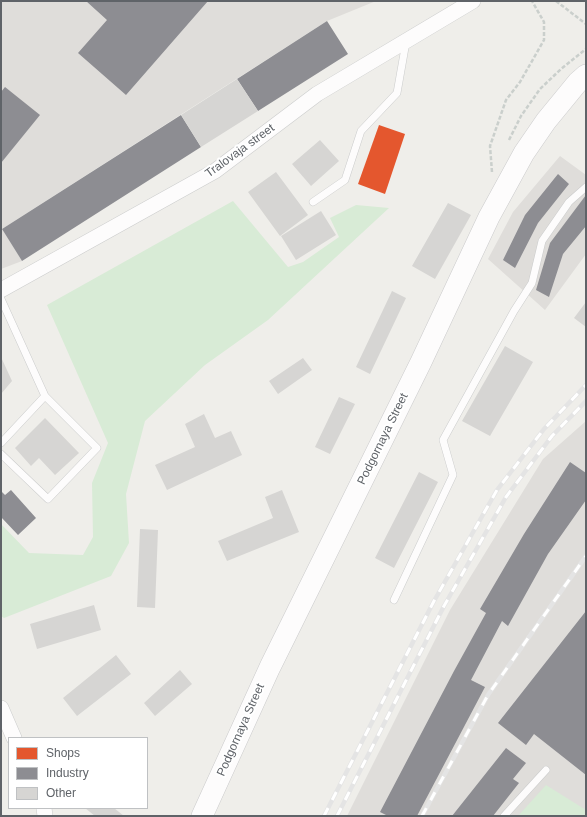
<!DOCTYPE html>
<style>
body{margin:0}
#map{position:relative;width:587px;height:817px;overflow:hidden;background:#efeeea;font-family:Arial,sans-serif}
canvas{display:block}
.frame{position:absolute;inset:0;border:2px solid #5f6368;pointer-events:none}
.legend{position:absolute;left:8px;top:737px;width:140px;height:72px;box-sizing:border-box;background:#fff;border:1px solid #bfc1c3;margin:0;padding:5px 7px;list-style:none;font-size:12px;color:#5f6368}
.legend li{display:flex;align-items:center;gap:8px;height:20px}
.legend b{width:20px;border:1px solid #bfc1c3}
</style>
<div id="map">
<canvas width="587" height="817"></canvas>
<div class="frame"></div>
<ul class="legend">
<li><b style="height:11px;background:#e4572e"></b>Shops</li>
<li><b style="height:11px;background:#8d8d92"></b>Industry</li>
<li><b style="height:11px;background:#d6d5d3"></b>Other</li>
</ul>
</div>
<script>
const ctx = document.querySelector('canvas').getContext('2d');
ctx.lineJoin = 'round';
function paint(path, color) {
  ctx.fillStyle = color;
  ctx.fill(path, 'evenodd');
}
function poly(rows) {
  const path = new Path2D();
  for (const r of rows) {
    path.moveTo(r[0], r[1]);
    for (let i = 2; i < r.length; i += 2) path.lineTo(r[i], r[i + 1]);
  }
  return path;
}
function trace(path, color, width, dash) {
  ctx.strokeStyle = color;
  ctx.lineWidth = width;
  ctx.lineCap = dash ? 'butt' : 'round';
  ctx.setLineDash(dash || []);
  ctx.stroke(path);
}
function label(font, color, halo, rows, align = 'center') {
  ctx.font = font + ' Arial,sans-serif';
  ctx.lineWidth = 4;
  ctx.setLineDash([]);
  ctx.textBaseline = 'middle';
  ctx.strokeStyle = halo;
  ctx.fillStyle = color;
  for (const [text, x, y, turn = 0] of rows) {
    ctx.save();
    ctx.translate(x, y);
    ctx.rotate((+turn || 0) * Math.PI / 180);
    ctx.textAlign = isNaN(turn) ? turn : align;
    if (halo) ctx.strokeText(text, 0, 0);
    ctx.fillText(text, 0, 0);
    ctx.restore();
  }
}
paint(poly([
 [1,1,376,1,327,21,2,229,22,261,1,269],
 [560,156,586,175,586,254,545,310,488,259,513,212],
 [586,421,586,816,347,816,450,610,543,459]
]), '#dfddda');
paint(poly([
 [233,201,288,267,303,262,339,237,330,218,356,205,389,208,268,320,205,365,145,421,126,494,129,543,111,576,4,618,1,616,1,524,29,553,83,555,93,537,92,483,108,443,47,305],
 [546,785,586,810,586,816,518,816]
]), '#d8ebd6');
paint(poly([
 [379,125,405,134,385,194,358,184]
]), '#e4572e');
paint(poly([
 [86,1,208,1,126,95,78,53,107,20],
 [327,21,348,54,258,111,237,79],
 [5,87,40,115,1,163,1,92],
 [181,115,201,147,22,261,2,229],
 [558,174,569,184,538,223,515,268,503,260,525,215],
 [586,195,586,226,563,254,549,297,536,290,550,243],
 [570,462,586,473,586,500,548,554,508,626,502,621,471,680,485,687,417,816,388,816,380,812,454,671,486,613,480,609,524,534],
 [11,490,36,518,18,535,1,517,1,491,5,495],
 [586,611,586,775,534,734,526,745,498,723],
 [506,748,526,763,513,779,519,783,493,816,452,816]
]), '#8d8d92');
paint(poly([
 [237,79,258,111,201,147,181,115],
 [320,140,339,161,311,186,292,164],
 [276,172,308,215,280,236,248,192],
 [448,203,471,215,435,279,412,266],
 [321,211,336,235,296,260,281,236],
 [392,291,406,298,370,374,356,367],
 [586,302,586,327,574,318],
 [505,346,533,362,490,436,462,421],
 [1,357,12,381,1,394],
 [303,358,312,370,278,394,269,381],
 [339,397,355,404,330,454,315,447],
 [204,414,215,438,231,431,242,455,167,490,155,465,195,447,185,424],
 [45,418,79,453,55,475,39,458,31,466,15,448],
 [419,472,438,482,394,568,375,558],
 [282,490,299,532,227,561,218,541,273,518,265,497],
 [140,529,158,530,155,608,137,607],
 [94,605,101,630,37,649,30,624],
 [116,655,131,674,77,716,63,698],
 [180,670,192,684,155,716,144,703],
 [85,808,114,808,124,816,95,816]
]), '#d6d5d3');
const service = poly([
 [313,202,345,180,361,131,397,93,406,42],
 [1,299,45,396,97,448,48,499,1,454],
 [1,443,45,396],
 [394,600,453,475,443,440,514,311,532,283,542,241,569,202,586,187],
 [504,816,546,770]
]);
const minor = poly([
 [1,290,215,171,317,94,473,1],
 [1,708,14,738],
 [44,808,45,816]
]);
const secondary = poly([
 [202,816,270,667,421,362,489,217,524,153,546,121,578,82,586,75]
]);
trace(service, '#cbcccc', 8);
trace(minor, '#cbcccc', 16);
trace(secondary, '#cacacb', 22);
trace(poly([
 [556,1,586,24],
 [509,140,521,116,540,89,561,69,586,49],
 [492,172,490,146,506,100,520,82,544,40,544,22,532,1]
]), '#cacfcc', 2.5, [4, 2]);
trace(service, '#fdfcfc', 7);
trace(minor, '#fdfcfc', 15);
trace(secondary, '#fdfcfc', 21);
const rail = poly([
 [324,816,434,601,497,490,544,429,586,385],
 [337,816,444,606,506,497,552,436,586,401],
 [422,816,488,695,586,556]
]);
trace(rail, '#e4e4e4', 4.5);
trace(rail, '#fff', 3, [9]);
label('12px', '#5f6368', '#fff', [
 ["Tralovaja street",240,151,-36],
 ["Podgornaya Street",383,439,-64],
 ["Podgornaya Street",241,730,-66]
]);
</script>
